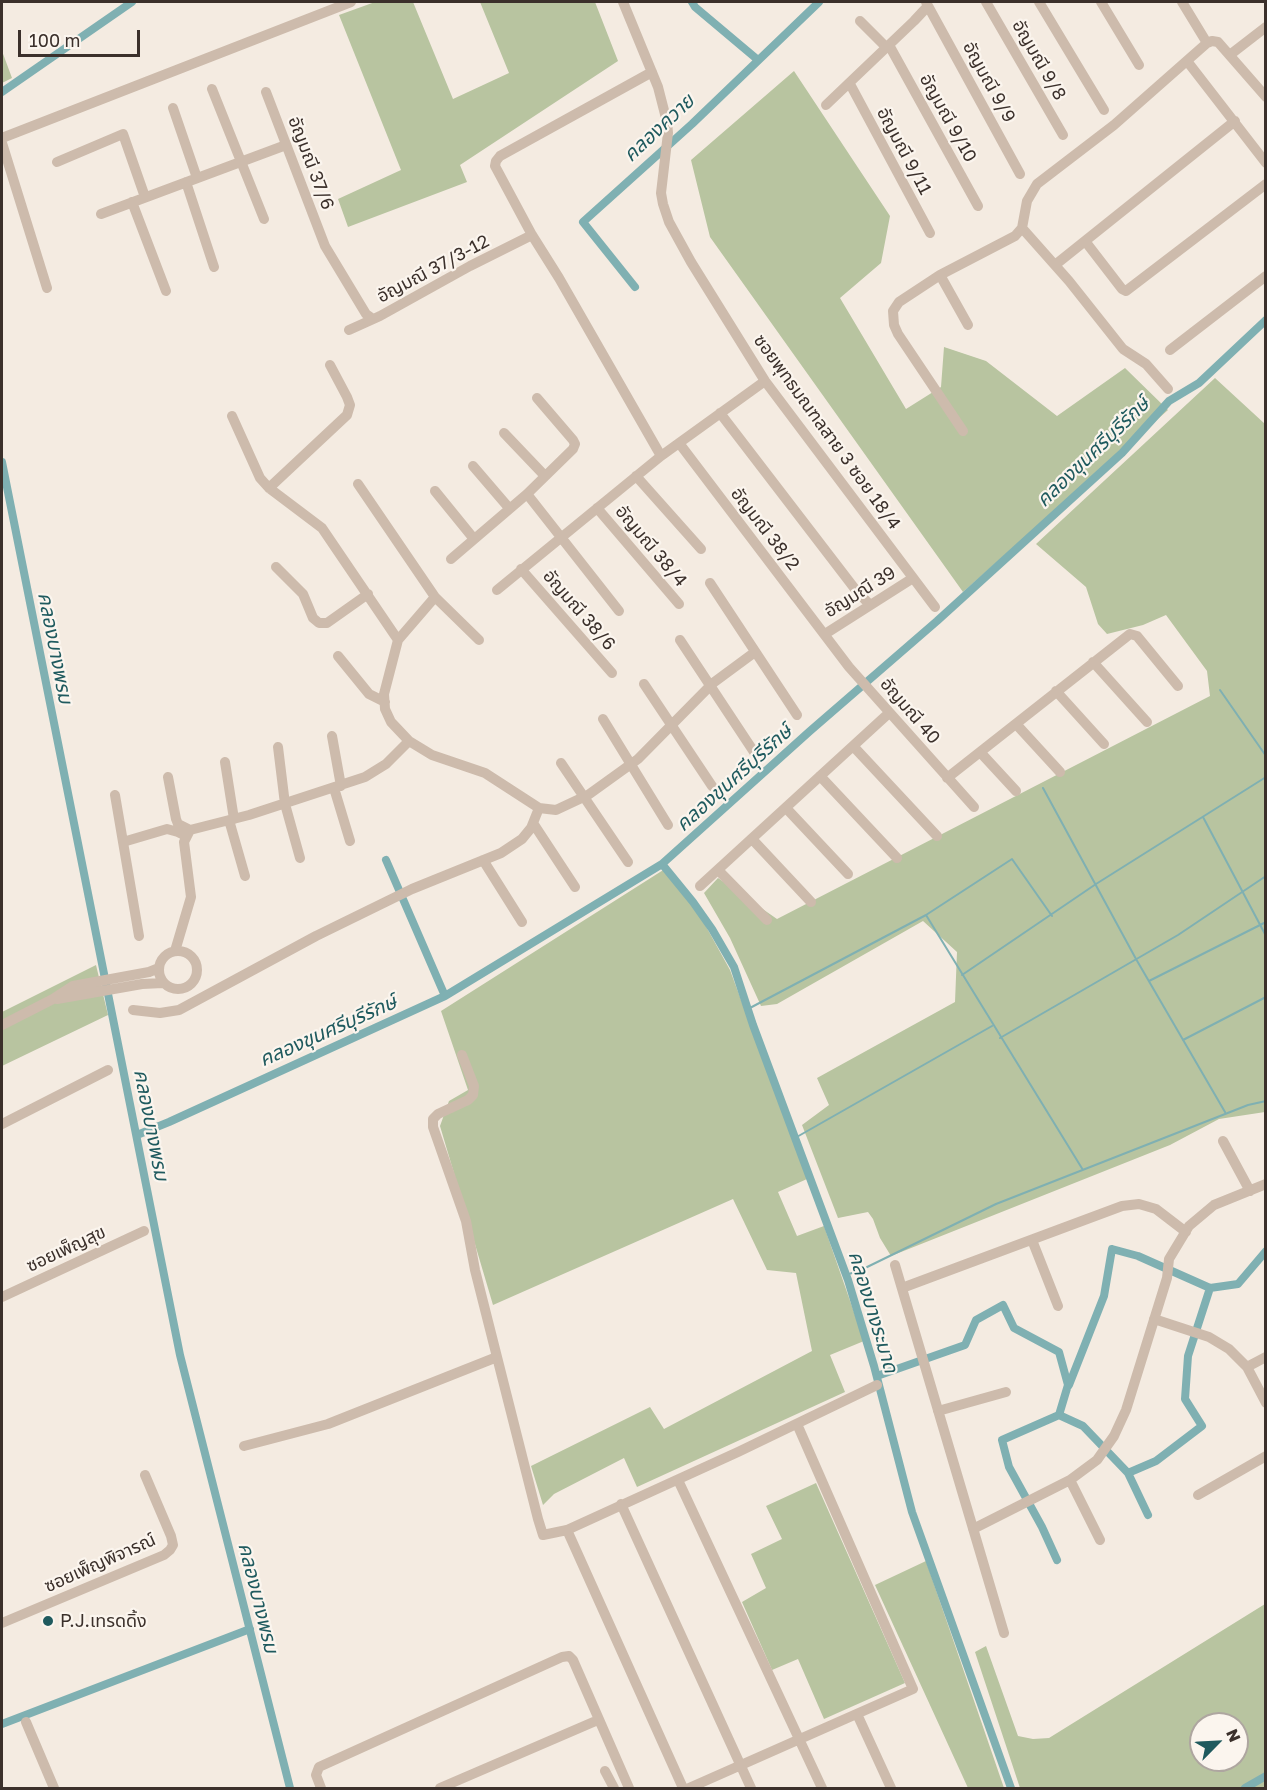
<!DOCTYPE html>
<meta charset="utf-8">
<style>
body{margin:0}
#map{position:relative;width:1267px;height:1790px;overflow:hidden;background:#f4ebe1;font-family:"Golos Text",sans-serif}
canvas{display:block}
.frame{position:absolute;inset:0;border:3px solid #3b302b;pointer-events:none}
.north{position:absolute;left:1189px;top:1712px;width:60px;height:60px;box-sizing:border-box;background:#fbf5ee;border:2px solid #aea6a0;border-radius:50%;rotate:66deg;font-size:16px;font-weight:700;line-height:24px;text-align:center;color:#3b302b}
.north::after{content:'';display:block;margin:auto;width:21px;height:27px;background:#1f5a5e;clip-path:polygon(50% 0,100% 100%,50% 72%,0 100%)}
.scale{position:absolute;left:18px;top:30px;width:122px;height:27px;box-sizing:border-box;border:3px solid #3b302b;border-top:0;padding-left:8px;font-size:18px;line-height:21px;white-space:nowrap;color:#3b302b;-webkit-text-stroke:4px #fbf5ee;paint-order:stroke}
</style>
<div id="map">
<canvas width="1267" height="1790"></canvas>
<div class="frame"></div>
<div class="north">N</div>
<div class="scale">100 m</div>
</div>
<script>
const ctx = document.querySelector('canvas').getContext('2d');
ctx.lineJoin = 'round';
function paint(path, color) {
  ctx.fillStyle = color;
  ctx.fill(path, 'evenodd');
}
function poly(rows) {
  const path = new Path2D();
  for (const r of rows) {
    if (r.length === 3) {
      path.moveTo(r[0] + r[2], r[1]);
      path.arc(r[0], r[1], r[2], 0, 2 * Math.PI);
      continue;
    }
    path.moveTo(r[0], r[1]);
    for (let i = 2; i < r.length; i += 2) path.lineTo(r[i], r[i + 1]);
  }
  return path;
}
function trace(path, color, width, dash) {
  ctx.strokeStyle = color;
  ctx.lineWidth = width;
  ctx.lineCap = dash ? 'butt' : 'round';
  ctx.setLineDash(dash || []);
  ctx.stroke(path);
}
function label(font, color, halo, rows, align = 'center') {
  ctx.font = font + ' "Golos Text","Noto Sans Thai",sans-serif';
  ctx.lineWidth = 4.5;
  ctx.setLineDash([]);
  ctx.textBaseline = 'middle';
  ctx.strokeStyle = halo;
  ctx.fillStyle = color;
  for (const [text, x, y, turn = 0] of rows) {
    ctx.save();
    ctx.translate(x, y);
    ctx.rotate((+turn || 0) * Math.PI / 180);
    ctx.textAlign = isNaN(turn) ? turn : align;
    if (halo) ctx.strokeText(text, 0, 0);
    ctx.fillText(text, 0, 0);
    ctx.restore();
  }
}
paint(poly([
 [375,2,413,2,453,99,509,73,480,2,595,2,618,61,460,165,467,182,348,227,338,199,401,170,339,15],
 [2,51,12,78,2,83],
 [794,71,890,216,881,263,840,298,906,409,941,387,944,347,986,361,1057,416,1125,368,1168,410,963,592,710,237,691,160],
 [1215,378,1265,424,1265,1112,1219,1119,1170,1145,891,1256,880,1238,873,1219,868,1212,838,1218,802,1125,829,1105,817,1078,955,1002,957,952,923,921,777,1004,761,1006,730,938,704,893,718,878,777,919,1210,696,1207,671,1166,615,1143,625,1107,634,1098,624,1086,587,1036,544],
 [668,867,703,921,730,970,807,1179,778,1192,797,1236,824,1226,864,1341,830,1355,845,1392,637,1487,624,1458,554,1494,543,1505,531,1466,650,1407,664,1429,812,1351,796,1273,767,1270,733,1199,493,1305,440,1126,449,1101,468,1090,441,1011],
 [96,965,108,1015,2,1066,2,1012],
 [816,1483,905,1683,824,1719,798,1659,772,1670,742,1602,766,1588,751,1554,782,1539,766,1506],
 [926,1561,1004,1788,968,1788,875,1585],
 [1265,1604,1265,1788,1020,1788,975,1652,986,1646,1018,1736,1033,1739,1049,1738],
 [1201,1724,1237,1724,1237,1760,1201,1760]
]), '#b8c4a0');
trace(poly([
 [1220,690,1266,756],
 [1043,788,1136,959,1225,1112],
 [1203,817,1266,936],
 [926,915,1083,1170],
 [962,975,1096,884,1266,777],
 [1149,981,1266,922],
 [748,1009,926,915,1012,859,1052,916],
 [1000,1038,1178,935,1266,876],
 [1183,1040,1266,997],
 [795,1138,992,1026],
 [846,1275,861,1270,996,1204,1248,1105,1266,1101]
]), '#7fb0b2', 2);
trace(poly([
 [692,2,695,7,758,60],
 [2,92,132,2],
 [635,287,583,222,692,124,819,2],
 [2,462,180,1355,290,1788],
 [386,860,445,996],
 [662,864,693,902,712,929,734,967,753,1025,848,1280,874,1366,912,1512,1011,1788],
 [137,1135,169,1122,445,996,662,864,810,731,937,621,1122,453,1169,401,1199,383,1266,320],
 [877,1376,965,1345,976,1320,1003,1305,1014,1328,1059,1352,1068,1385,1059,1415,1002,1440,1009,1467,1042,1527,1057,1560],
 [1069,1385,1104,1296,1112,1249,1138,1256,1210,1288,1238,1284,1266,1251],
 [1059,1415,1083,1426,1128,1473],
 [1148,1515,1128,1473,1156,1461,1202,1426,1185,1399,1188,1356,1210,1288],
 [2,1724,250,1629],
 [1245,1788,1266,1776]
]), '#7fb0b2', 8);
trace(poly([
 [623,2,658,87,667,122,668,133,661,193,663,204,669,222,691,262,765,381,935,607],
 [986,2,1063,135],
 [1039,2,1104,110],
 [1101,2,1139,65],
 [1182,2,1207,43],
 [928,6,1020,174],
 [860,21,886,47],
 [889,45,978,206],
 [1231,54,1266,27],
 [1187,61,1266,163],
 [652,72,500,156,496,161,495,166,532,235,559,278,661,456],
 [850,84,930,233],
 [212,89,264,219],
 [266,92,325,246,366,314,373,319],
 [826,105,914,21,928,6,926,2],
 [173,108,197,178],
 [2,138,351,2],
 [2,143,47,288],
 [57,162,123,134,145,197],
 [186,182,214,267],
 [132,202,166,291],
 [101,214,286,145],
 [1022,228,1069,281,1123,349,1146,364,1168,389],
 [1085,241,1122,289,1126,291,1266,184],
 [1055,265,1235,121],
 [940,275,968,325],
 [349,330,380,316,470,266,532,235],
 [1170,350,1266,276],
 [720,413,855,589,870,605],
 [232,416,260,478,269,488,322,528,398,640],
 [963,431,898,334,894,325,893,311,899,302,940,275,1015,236,1022,228,1027,201,1037,184,1114,125,1207,43,1212,41,1218,42,1266,97],
 [504,433,545,476],
 [679,443,849,667,974,807],
 [473,466,509,508],
 [636,476,701,549],
 [358,484,435,597,479,640],
 [269,488,347,415,350,405,347,397,330,365],
 [435,491,474,539],
 [527,494,619,611],
 [597,508,679,604],
 [451,559,527,494,573,449,575,444,573,440,537,398],
 [276,567,303,594,313,618,319,623,327,623,368,594],
 [521,569,612,673],
 [710,583,797,715],
 [497,590,661,456,765,381],
 [435,597,398,640,384,694,385,709,391,722,409,741,432,755,485,773,539,808,556,810,588,795,638,759,713,683,755,652],
 [825,634,913,578],
 [680,640,756,755],
 [338,656,369,694,385,702],
 [1093,662,1147,722],
 [644,684,712,786],
 [1056,691,1104,744],
 [603,719,668,825],
 [1016,724,1060,772],
 [332,736,341,786],
 [853,746,937,836],
 [278,747,285,804,300,858],
 [980,752,1016,791],
 [225,762,234,819],
 [561,763,628,862],
 [820,776,897,858],
 [168,777,176,819,178,824,190,830],
 [947,778,1130,634,1137,636,1178,686],
 [334,788,350,841],
 [115,795,139,936],
 [786,808,848,874],
 [229,820,245,876],
 [533,823,575,887],
 [752,839,811,902],
 [123,842,167,829,178,832,186,836],
 [483,860,522,922],
 [718,870,767,920],
 [700,886,889,713],
 [178,970,19],
 [175,951,191,897,184,842,190,830,249,815,365,777,386,764,409,741],
 [57,999,142,984,163,983],
 [133,1010,160,1013,179,1010,316,936,412,889,501,853,522,839,531,828,539,808],
 [2,1025,53,999,73,986,149,972,159,968],
 [462,1055,474,1086,473,1095,468,1100,438,1114,433,1119,433,1127,466,1221,475,1270,538,1519,543,1535,567,1530,683,1788],
 [2,1124,108,1070],
 [1223,1141,1250,1191],
 [1032,1240,1058,1306],
 [895,1265,1004,1633],
 [902,1288,1122,1206,1139,1204,1156,1209,1186,1232],
 [2,1297,144,1231],
 [1154,1319,1209,1337,1229,1349,1247,1367,1266,1403],
 [1247,1367,1266,1357],
 [938,1411,1006,1392],
 [244,1446,328,1424,497,1357],
 [678,1480,822,1788],
 [1070,1480,1100,1540],
 [1198,1495,1266,1456],
 [621,1504,751,1788],
 [973,1529,1070,1480,1097,1460,1114,1436,1126,1410,1167,1278,1169,1259,1189,1226,1214,1205,1266,1184],
 [567,1530,738,1452,877,1385],
 [2,1623,164,1555,170,1550,173,1545,171,1536,145,1475],
 [857,1714,891,1788],
 [26,1722,54,1788],
 [605,1771,614,1788],
 [321,1788,316,1775,319,1767,562,1657,569,1656,573,1660,629,1788],
 [440,1788,598,1720],
 [689,1788,913,1689,797,1424]
]), '#cdbbac', 10);
for (const [x, y, r, color] of [
 [48,1621,6,"#1f5a5e"]
]) {
  const dot = new Path2D();
  dot.arc(x, y, r, 0, 2 * Math.PI);
  ctx.fillStyle = color;
  ctx.fill(dot);
  trace(dot, '#fbf5ee', 2);
}
label('18px', '#3b302b', '#fbf5ee', [
 ["อัญมณี 9/8",1039,60,60],
 ["อัญมณี 9/9",989,82,61],
 ["อัญมณี 9/10",948,118,61],
 ["อัญมณี 9/11",904,151,62],
 ["อัญมณี 37/6",311,163,69],
 ["อัญมณี 37/3-12",433,269,-28],
 ["ซอยพุทธมณฑลสาย 3 ซอย 18/4",827,432,54],
 ["อัญมณี 38/2",765,529,52],
 ["อัญมณี 38/4",651,546,50],
 ["อัญมณี 39",860,592,-32],
 ["อัญมณี 38/6",579,610,49],
 ["อัญมณี 40",910,711,49],
 ["ซอยเพ็ญสุข",66,1249,-25],
 ["ซอยเพ็ญพิจารณ์",100,1563,-24]
]);
label('18px', '#3b302b', '#fbf5ee', [
 ["P.J.เทรดดิ้ง",60,1621]
], 'left');
label('italic 20px', '#1f5a5e', '#fbf5ee', [
 ["คลองควาย",659,128,-43],
 ["คลองขุนศรีบุรีรักษ์",1093,452,-44],
 ["คลองบางพรม",55,648,79],
 ["คลองขุนศรีบุรีรักษ์",734,778,-42],
 ["คลองขุนศรีบุรีรักษ์",328,1031,-24],
 ["คลองบางพรม",151,1125,79],
 ["คลองบางระมาด",873,1312,73],
 ["คลองบางพรม",258,1598,76]
]);
</script>
